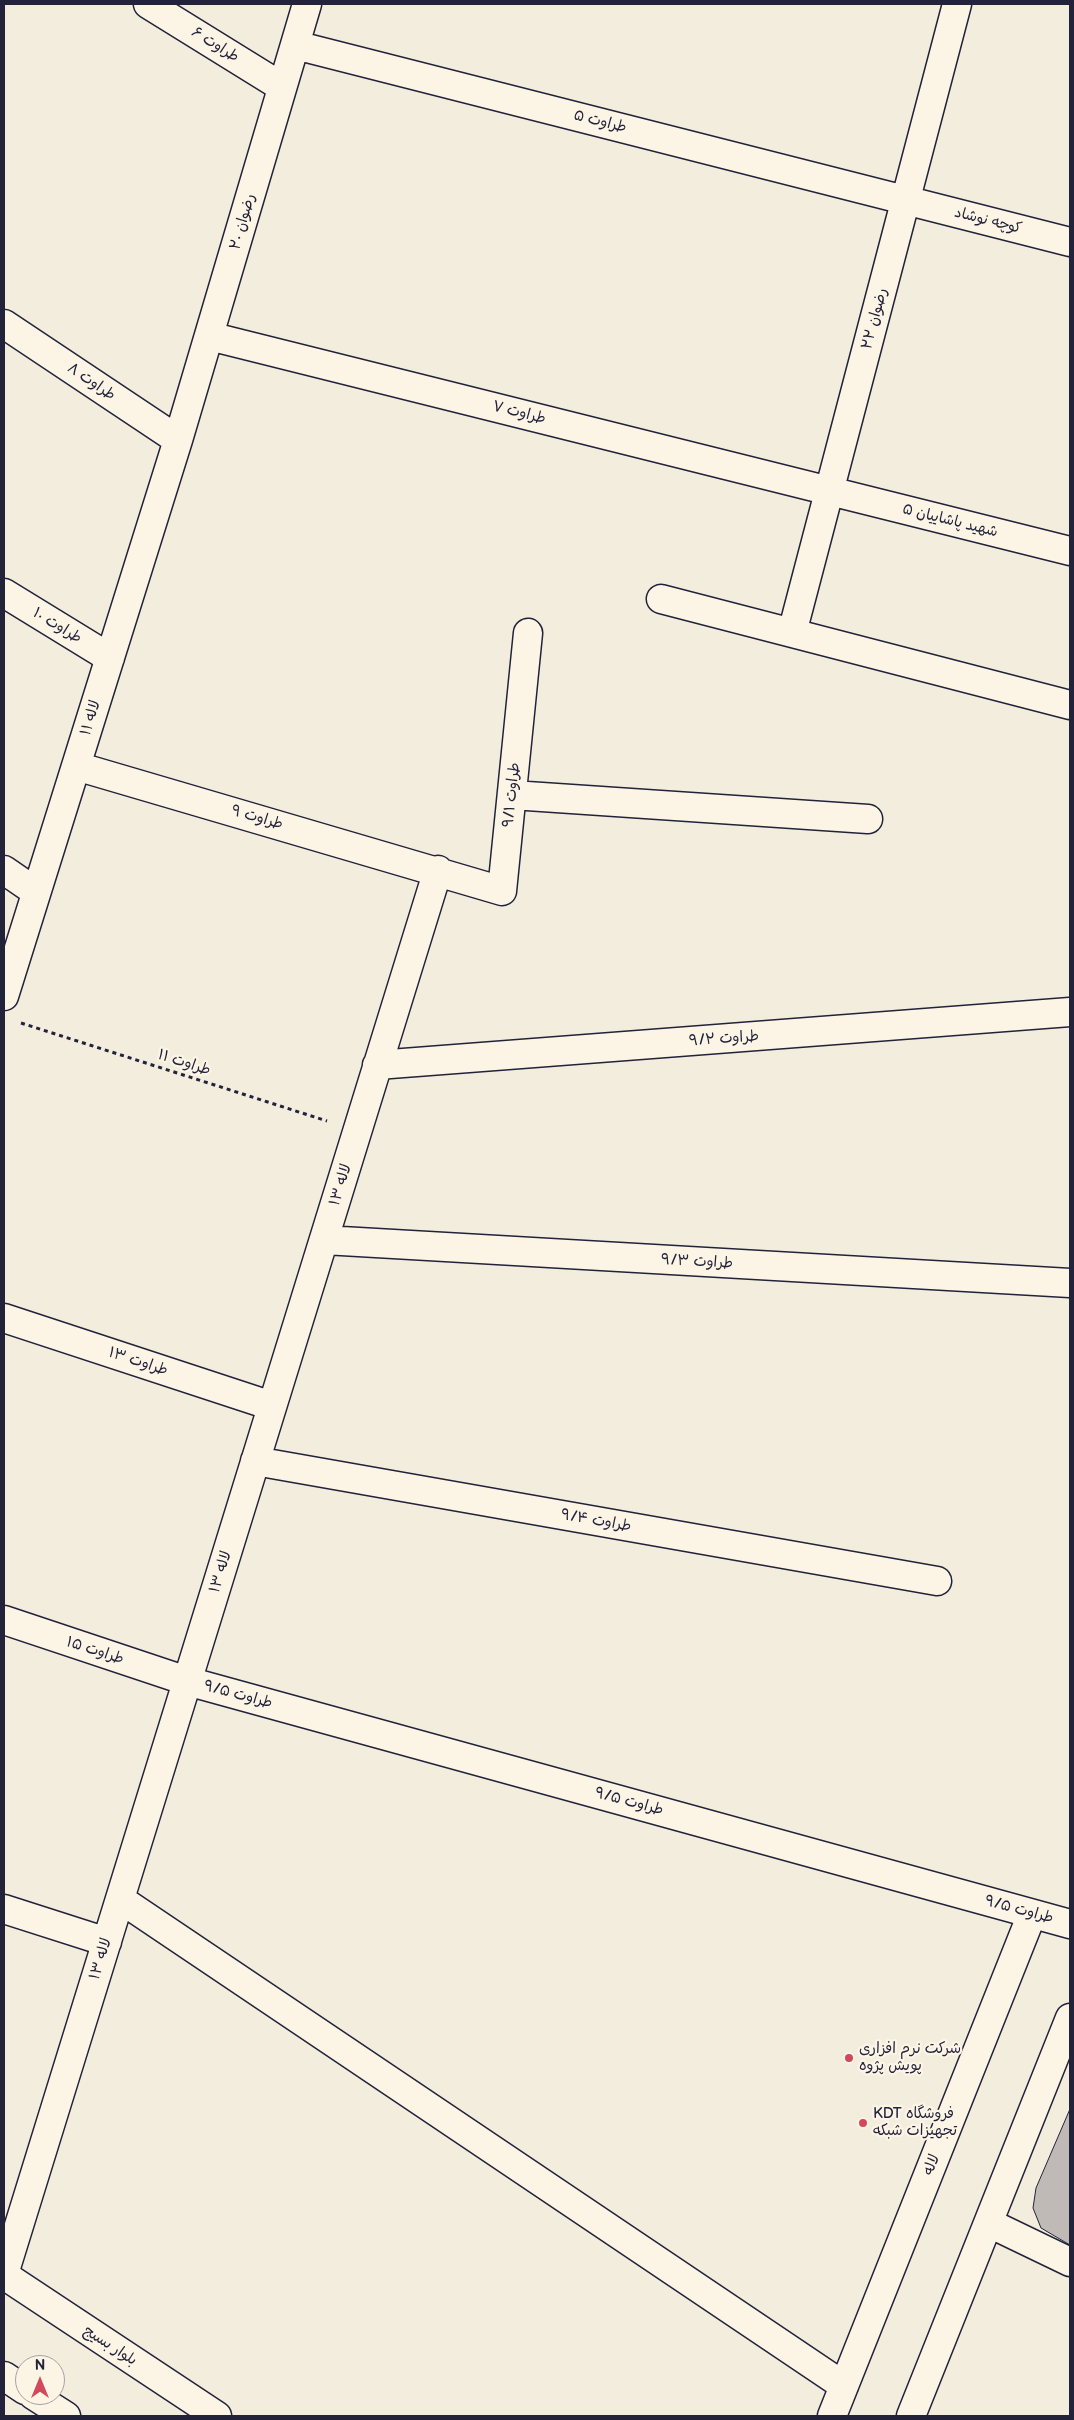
<!DOCTYPE html>
<meta charset="utf-8">
<style>
body{margin:0}
#map{position:relative;width:1074px;height:2420px;overflow:hidden;background:#f3edde;font-family:"Balsamiq Sans",sans-serif}
canvas{display:block}
.frame{position:absolute;inset:0;border:5px solid #22223b;pointer-events:none}
.north{position:absolute;left:15px;top:2355px;width:50px;height:50px;box-sizing:border-box;background:#fcf5e5;border:1px solid #a5a1a1;border-radius:50%;rotate:0deg;font-size:14px;font-weight:700;line-height:20px;text-align:center;color:#22223b}
.north::after{content:'';display:block;margin:auto;width:18px;height:22px;background:#d1495b;clip-path:polygon(50% 0,100% 100%,50% 72%,0 100%)}
</style>
<div id="map">
<canvas width="1074" height="2420"></canvas>
<div class="frame"></div>
<div class="north">N</div>
</div>
<script>
const ctx = document.querySelector('canvas').getContext('2d');
ctx.lineJoin = 'round';
function paint(path, color) {
  ctx.fillStyle = color;
  ctx.fill(path, 'evenodd');
}
function poly(rows) {
  const path = new Path2D();
  for (const r of rows) {
    path.moveTo(r[0], r[1]);
    for (let i = 2; i < r.length; i += 2) path.lineTo(r[i], r[i + 1]);
  }
  return path;
}
function trace(path, color, width, dash) {
  ctx.strokeStyle = color;
  ctx.lineWidth = width;
  ctx.lineCap = dash ? 'butt' : 'round';
  ctx.setLineDash(dash || []);
  ctx.stroke(path);
}
function label(font, color, halo, rows, align = 'center') {
  ctx.font = font + ' "Balsamiq Sans","Playpen Sans Arabic",sans-serif';
  ctx.lineWidth = 4.5;
  ctx.setLineDash([]);
  ctx.textBaseline = 'middle';
  ctx.strokeStyle = halo;
  ctx.fillStyle = color;
  for (const [text, x, y, turn = 0] of rows) {
    ctx.save();
    ctx.translate(x, y);
    ctx.rotate((+turn || 0) * Math.PI / 180);
    ctx.textAlign = isNaN(turn) ? turn : align;
    if (halo) ctx.strokeText(text, 0, 0);
    ctx.fillText(text, 0, 0);
    ctx.restore();
  }
}
const building = poly([
 [1070,2109,1070,2245,1041,2228,1033,2208,1036,2188,1070,2109]
]);
paint(building, '#bfbab6');
trace(building, '#22223b', 1);
const street = poly([
 [148,4,282,87],
 [295,45,1070,242],
 [4,324,178,440],
 [209,336,1070,551],
 [4,593,110,658],
 [661,599,1070,705],
 [792,633,957,4],
 [76,766,502,891,528,633],
 [512,795,868,819],
 [4,870,36,892],
 [4,996,178,440,307,4],
 [377,1065,1070,1012],
 [324,1240,1070,1283],
 [4,1318,272,1406],
 [255,1461,937,1581],
 [4,1620,187,1681,1070,1924],
 [120,1899,844,2386],
 [4,1909,107,1942],
 [989,2223,1070,2262],
 [4,2274,438,870],
 [832,2416,1032,1914],
 [911,2416,1070,2018]
]);
const primary = poly([
 [4,2275,217,2416],
 [4,2376,25,2390],
 [33,2395,66,2416]
]);
trace(street, '#22223b', 31);
trace(primary, '#22223b', 31);
trace(poly([
 [21,1023,327,1121]
]), '#22223b', 3, [4, 4]);
trace(street, '#fcf5e5', 28);
trace(primary, '#fcf5e5', 28);
for (const [x, y, r, color] of [
 [849,2058,5,"#d1495b"],
 [863,2123,5,"#d1495b"]
]) {
  const dot = new Path2D();
  dot.arc(x, y, r, 0, 2 * Math.PI);
  ctx.fillStyle = color;
  ctx.fill(dot);
  trace(dot, '#fcf5e5', 2);
}
label('15px', '#22223b', '#fcf5e5', [
 ["طراوت ۶",215,45,32],
 ["طراوت ۵",600,122,14],
 ["کوچه نوشاد",988,221,14],
 ["رضوان ۲۰",243,222,-74],
 ["رضوان ۲۲",875,319,-75],
 ["طراوت ۸",91,382,34],
 ["طراوت ۷",519,413,14],
 ["شهید پاشاییان ۵",950,521,14],
 ["طراوت ۱۰",57,626,31],
 ["لاله ۱۱",91,718,-73],
 ["طراوت ۹/۱",512,795,-84],
 ["طراوت ۹",257,818,16],
 ["طراوت ۹/۲",724,1039,-4],
 ["طراوت ۱۱",184,1063,18],
 ["لاله ۱۳",341,1185,-73],
 ["طراوت ۹/۳",697,1262,3],
 ["طراوت ۱۳",138,1362,18],
 ["طراوت ۹/۴",596,1521,10],
 ["لاله ۱۳",221,1572,-73],
 ["طراوت ۱۵",95,1651,18],
 ["طراوت ۹/۵",238,1695,15],
 ["طراوت ۹/۵",629,1802,15],
 ["طراوت ۹/۵",1019,1910,15],
 ["لاله ۱۳",101,1959,-73],
 ["لاله",932,2165,-68],
 ["بلوار بسیج",110,2346,33]
]);
label('15px', '#22223b', '#fcf5e5', [
 ["شرکت نرم افزاری",859,2049],
 ["پویش پژوه",859,2066],
 ["KDT فروشگاه",873,2114],
 ["تجهیزات شبکه",873,2131]
], 'left');
</script>
